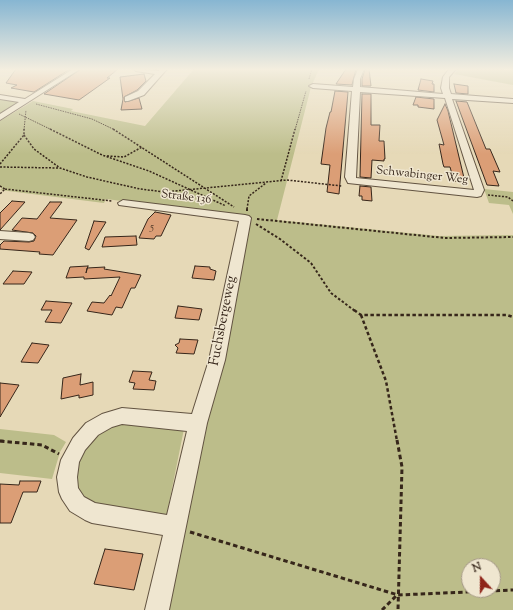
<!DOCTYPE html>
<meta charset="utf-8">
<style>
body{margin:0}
#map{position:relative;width:513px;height:610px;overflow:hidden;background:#e6d9b7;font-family:"Sorts Mill Goudy",serif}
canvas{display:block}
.north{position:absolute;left:461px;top:558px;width:40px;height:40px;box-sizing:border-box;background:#efe6d0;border:1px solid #a59987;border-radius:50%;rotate:339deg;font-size:11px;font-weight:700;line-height:16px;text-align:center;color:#36261a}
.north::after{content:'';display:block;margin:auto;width:14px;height:18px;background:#8f2418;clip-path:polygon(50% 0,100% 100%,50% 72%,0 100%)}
</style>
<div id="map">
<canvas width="513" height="610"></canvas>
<div class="north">N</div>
</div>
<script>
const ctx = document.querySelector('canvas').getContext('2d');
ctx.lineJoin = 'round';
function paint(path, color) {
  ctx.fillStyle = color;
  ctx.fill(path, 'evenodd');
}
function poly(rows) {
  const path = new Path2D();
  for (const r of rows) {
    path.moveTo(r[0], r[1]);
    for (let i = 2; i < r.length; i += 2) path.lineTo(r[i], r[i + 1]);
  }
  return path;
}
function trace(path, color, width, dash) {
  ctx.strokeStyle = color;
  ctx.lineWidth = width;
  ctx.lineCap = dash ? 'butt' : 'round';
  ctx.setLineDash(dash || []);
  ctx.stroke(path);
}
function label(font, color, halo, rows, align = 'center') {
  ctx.font = font + ' "Sorts Mill Goudy",serif';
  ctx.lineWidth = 3;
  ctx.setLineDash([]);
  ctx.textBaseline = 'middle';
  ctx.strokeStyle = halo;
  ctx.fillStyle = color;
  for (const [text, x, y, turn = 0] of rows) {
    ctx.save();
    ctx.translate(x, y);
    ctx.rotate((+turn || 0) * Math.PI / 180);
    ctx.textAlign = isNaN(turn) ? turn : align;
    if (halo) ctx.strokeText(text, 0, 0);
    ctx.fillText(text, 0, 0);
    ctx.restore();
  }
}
paint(poly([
 [194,69,319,69,311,87,277,220,439,236,513,235,513,610,168,610,248,217,106,199,104,203,0,190,2,188,0,187,0,121,33,101,73,109,71,111,145,126],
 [469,566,493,566,493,590,469,590],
 [458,69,513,70,513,85,454,74],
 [0,98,23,103,0,116],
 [484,189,513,192,513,214,509,205,489,203],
 [123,424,184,429,166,518,88,507,76,497,76,464,95,435,111,426],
 [0,429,54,435,66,442,60,452,52,479,0,473]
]), '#bcbd8a');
const building = poly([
 [16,69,70,69,34,92,11,88,17,85,6,83,16,69],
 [81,69,118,69,107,78,110,78,79,100,44,94,81,69],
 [346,69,356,69,352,85,336,84,346,69],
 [365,69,369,69,371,86,362,86,362,79,365,69],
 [144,74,146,81,137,90,124,97,125,102,139,98,142,109,121,110,123,99,120,77,144,74],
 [421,79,433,81,432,84,434,84,434,92,418,90,421,79],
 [454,84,468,86,468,94,456,93,454,84],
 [335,91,348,92,339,194,327,192,330,165,321,164,326,128,330,112,331,112,335,91],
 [362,94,371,94,371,125,380,125,379,141,384,141,385,159,384,159,384,161,372,160,371,178,360,177,362,94],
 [416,97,434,99,434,109,418,107,418,105,413,105,416,97],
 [456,101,467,102,486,149,490,149,500,172,493,171,499,186,487,185,456,101],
 [445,104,448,111,465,182,454,181,450,167,444,167,443,164,439,144,444,145,437,120,445,104],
 [360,186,371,187,372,201,362,200,362,196,359,196,360,186],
 [12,201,25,202,0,230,0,213,12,201],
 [50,202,62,202,50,218,77,220,53,255,39,254,40,252,0,249,0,245,4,241,29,242,34,241,36,236,33,233,12,230,22,218,37,219,50,202],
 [155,212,171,215,161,236,156,236,154,239,139,238,148,219,155,212],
 [94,221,106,222,89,250,85,248,94,221],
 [136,236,137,245,102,247,105,237,136,236],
 [88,266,86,273,87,268,105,267,104,269,141,275,135,288,131,288,122,308,116,307,112,315,87,311,92,302,104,303,110,295,111,296,120,277,84,279,84,277,66,278,70,267,88,266],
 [195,266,210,267,210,269,216,271,214,280,192,278,195,266],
 [13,271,32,272,24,284,3,284,13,271],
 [46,301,72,303,61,323,45,322,52,310,41,310,46,301],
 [178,306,202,309,199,320,175,318,178,306],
 [180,339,198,340,194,354,176,353,178,348,175,345,179,343,180,339],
 [32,343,49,345,38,363,21,362,32,343],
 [133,371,152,372,149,380,156,381,154,390,133,389,135,383,129,382,133,371],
 [81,374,80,385,93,382,93,395,79,398,79,395,61,399,63,378,81,374],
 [0,383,19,385,0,417,0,383],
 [20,481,41,481,37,492,23,492,11,523,0,523,0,484,19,485,20,481],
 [105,549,143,554,134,590,94,584,105,549]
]);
paint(building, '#db9e76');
trace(building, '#36261a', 1);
const minor = poly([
 [73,69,80,69,0,120,0,114,19,102,0,99,0,95,25,99,73,69],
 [133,69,159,71,160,69,167,69,144,95,128,101,125,101,125,97,138,91,155,74,136,71,133,69],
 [358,69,364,69,360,79,360,87,443,94,441,88,443,77,449,69,456,69,449,77,449,88,451,94,513,99,513,103,452,99,484,190,481,196,477,197,348,183,345,177,352,91,313,88,309,86,313,84,353,87,354,79,358,69],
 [360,92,445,98,474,190,356,178,360,92],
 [123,200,245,215,249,216,251,218,225,360,207,423,169,610,145,610,163,535,92,523,85,520,70,511,62,499,59,492,57,477,61,460,73,438,86,423,102,414,122,408,192,414,209,360,239,221,119,205,118,203,123,200],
 [122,424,187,431,167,515,95,503,84,497,78,488,77,477,79,462,85,450,98,435,112,427,122,424],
 [0,231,29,233,33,234,35,237,33,240,29,241,0,239,0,231]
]);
trace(minor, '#625341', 2);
trace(poly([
 [309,79,312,69],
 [36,104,92,119,115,130],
 [19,114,52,130],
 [24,130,26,110],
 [295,130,306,91]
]), '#36261a', 1, [1.5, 1]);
trace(poly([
 [50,129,102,155,149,171,226,206],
 [113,129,234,207],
 [24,135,34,149,60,168,87,177,140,189,165,192,287,180,342,186],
 [107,156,124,157,142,147],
 [0,164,24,135,24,129],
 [0,167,59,168],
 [281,181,295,129],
 [0,186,5,189,0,194],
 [5,189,112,201],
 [488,195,508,197,513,201],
 [247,209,249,196,266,183]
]), '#36261a', 1.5, [2, 1.5]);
trace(poly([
 [247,211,247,208],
 [257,219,445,238,513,237],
 [256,224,280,239,311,263,331,293,355,311]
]), '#36261a', 2, [2.5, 2]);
trace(poly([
 [354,310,361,315,507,315,513,317],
 [361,315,386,381,397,441],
 [0,441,5,441]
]), '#36261a', 2.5, [3.5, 2.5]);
trace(poly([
 [397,440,402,467,398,610],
 [0,441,42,445,59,454],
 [190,532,398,595,513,590],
 [382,610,397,595]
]), '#36261a', 3, [4.5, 3]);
paint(minor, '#efe6d0');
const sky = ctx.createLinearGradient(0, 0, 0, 154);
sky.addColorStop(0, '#87b6d2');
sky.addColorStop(0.45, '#f4eedf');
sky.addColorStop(1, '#f4eedf00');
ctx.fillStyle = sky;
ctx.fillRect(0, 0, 513, 154);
label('12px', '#36261a', '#efe6d0', [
 ["Schwabinger Weg",422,176,6],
 ["Straße 136",186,198,7]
]);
label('12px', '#5f4431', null, [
 ["5",152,228]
]);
label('14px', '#36261a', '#efe6d0', [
 ["Fuchsbergeweg",224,321,-79]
]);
</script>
